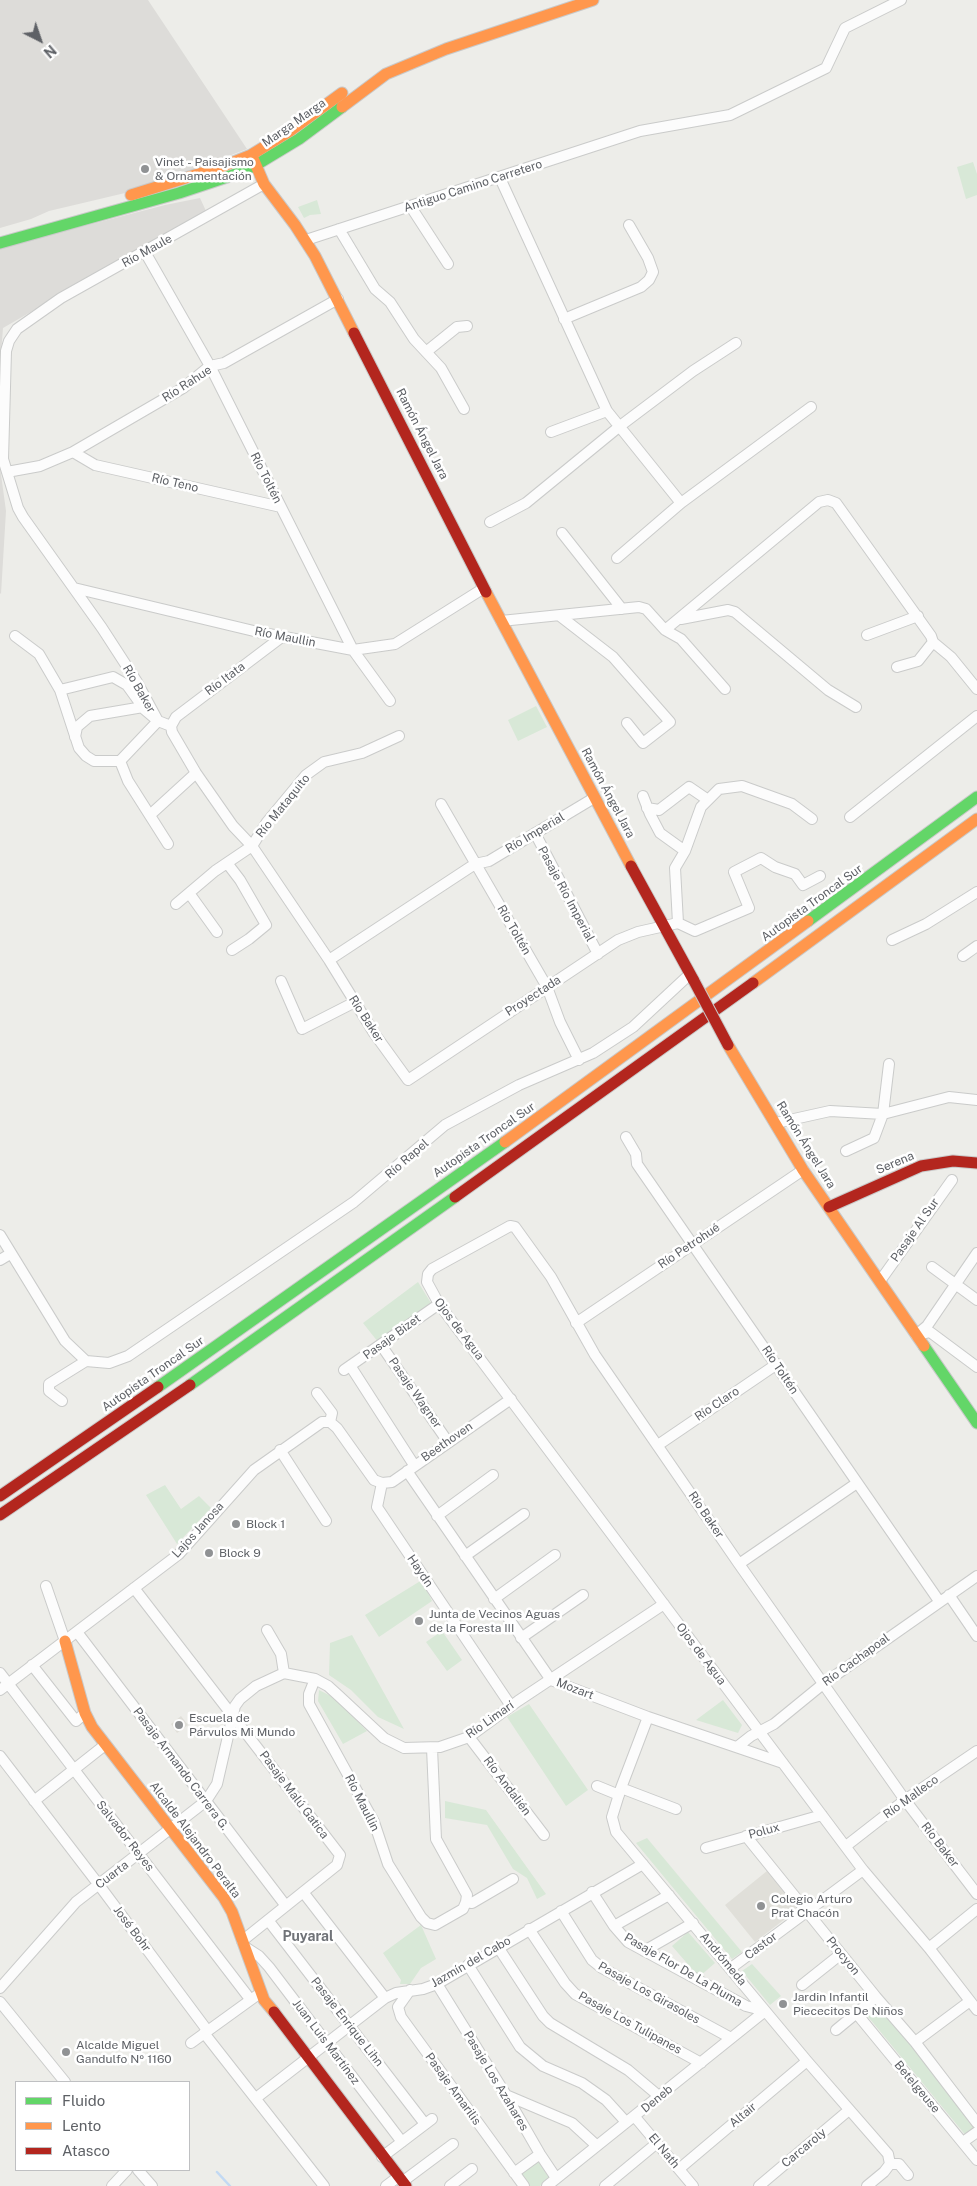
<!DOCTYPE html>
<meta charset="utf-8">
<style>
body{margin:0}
#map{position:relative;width:977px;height:2186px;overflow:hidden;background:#edede9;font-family:"Public Sans",sans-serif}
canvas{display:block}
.legend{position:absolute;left:15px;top:2081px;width:175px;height:90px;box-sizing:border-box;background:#fff;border:1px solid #bfc0c2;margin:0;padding:6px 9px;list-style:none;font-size:15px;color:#5e6166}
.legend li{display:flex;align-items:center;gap:10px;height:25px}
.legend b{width:25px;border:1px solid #bfc0c2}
.north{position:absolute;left:15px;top:15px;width:50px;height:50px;-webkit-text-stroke:4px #fff;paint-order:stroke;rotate:139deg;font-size:14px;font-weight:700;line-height:20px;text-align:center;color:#5e6166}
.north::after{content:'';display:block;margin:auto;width:18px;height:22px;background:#5e6166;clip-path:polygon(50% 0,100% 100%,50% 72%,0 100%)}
</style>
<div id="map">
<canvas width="977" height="2186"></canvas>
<ul class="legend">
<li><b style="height:6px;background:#63d668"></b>Fluido</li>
<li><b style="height:6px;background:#ff974d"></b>Lento</li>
<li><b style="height:6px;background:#b3261e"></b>Atasco</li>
</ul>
<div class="north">N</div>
</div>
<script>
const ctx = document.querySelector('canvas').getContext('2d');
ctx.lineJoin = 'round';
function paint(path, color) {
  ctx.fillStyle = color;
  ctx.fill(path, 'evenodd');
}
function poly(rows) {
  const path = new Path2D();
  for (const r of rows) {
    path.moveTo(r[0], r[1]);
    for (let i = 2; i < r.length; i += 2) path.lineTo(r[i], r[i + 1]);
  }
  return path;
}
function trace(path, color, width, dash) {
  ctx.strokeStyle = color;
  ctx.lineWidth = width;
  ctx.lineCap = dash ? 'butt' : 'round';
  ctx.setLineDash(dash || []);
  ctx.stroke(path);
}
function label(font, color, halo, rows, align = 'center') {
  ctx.font = font + ' "Public Sans",sans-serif';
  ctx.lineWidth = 5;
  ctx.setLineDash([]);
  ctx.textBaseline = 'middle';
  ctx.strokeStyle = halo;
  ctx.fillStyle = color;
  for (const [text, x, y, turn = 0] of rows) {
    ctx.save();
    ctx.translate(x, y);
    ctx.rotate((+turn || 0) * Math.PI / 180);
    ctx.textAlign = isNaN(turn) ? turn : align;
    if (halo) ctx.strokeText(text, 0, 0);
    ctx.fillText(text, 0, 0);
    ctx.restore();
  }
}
paint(poly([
 [0,0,148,0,247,149,142,189,49,211,31,219,0,228],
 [200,198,206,211,3,328,0,366,0,248,165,205],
 [0,467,6,511,1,594,0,593]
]), '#dddcd9');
paint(poly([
 [181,1716,188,1725,177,1733,171,1724],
 [767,1871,796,1907,794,1912,755,1942,725,1905]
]), '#e0dfd9');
paint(poly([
 [973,162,977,174,977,195,966,199,957,167],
 [317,200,321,214,310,215,304,218,298,207],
 [536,706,547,727,518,741,508,720],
 [418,1282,431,1303,378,1342,363,1323],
 [165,1485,181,1509,199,1496,211,1508,177,1544,146,1495],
 [422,1580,432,1601,379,1637,365,1615],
 [442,1631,462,1660,447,1671,426,1642],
 [352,1635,404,1729,378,1717,351,1690,329,1675,330,1643],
 [319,1690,335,1698,367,1731,343,1744,318,1701],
 [723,1700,742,1725,738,1733,696,1720],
 [529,1704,588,1790,566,1806,507,1717],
 [445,1801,486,1810,546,1894,537,1899,527,1878,513,1869,487,1825,445,1818],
 [647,1838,742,1952,732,1959,636,1843],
 [421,1925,436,1959,421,1968,410,1984,400,1984,401,1980,383,1953],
 [688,1932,715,1963,699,1977,672,1946],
 [752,1964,781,1996,770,2005,742,1971],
 [880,2002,977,2126,967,2137,865,2013],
 [538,2159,549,2178,540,2186,529,2186,520,2174]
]), '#d8e8d7');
trace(poly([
 [217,2172,230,2186]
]), '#c2d9f3', 2.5);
const street = poly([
 [500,178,607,411,681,503],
 [264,184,61,298,17,329,9,341,6,351,3,459,18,508,23,517,102,628,137,682,158,721,171,726,172,732,196,773,233,826,252,846,329,960,374,1033,408,1080,618,940,638,932,678,923,675,868,685,851,701,807,719,789,742,786,792,804,812,819],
 [411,207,448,264],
 [339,229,375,289,390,302,414,339,441,368,464,409],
 [306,240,640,131,730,115,826,68,845,28,901,0],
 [145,252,210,366,353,650,390,701],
 [564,319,641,287,649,280,653,272,648,258,629,225],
 [426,352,457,327,467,326],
 [551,432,607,411],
 [73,452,95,465,281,507],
 [7,472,40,466,73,452,183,388,210,366,224,363,338,299],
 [490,522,526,503,620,426,693,371,736,343],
 [562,533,622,609],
 [617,558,681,503,811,407],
 [74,588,258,632,353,650,395,644,484,588],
 [560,616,613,657,670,722,643,743,627,723],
 [681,619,728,610,735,612,828,690,856,707],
 [501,621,639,607,646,609,665,630,819,502,828,500,836,503,931,636,933,642,918,661,897,667],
 [665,630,681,639,725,689],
 [867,635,918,616],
 [15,636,39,654,60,690,79,748,86,756,94,761,120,761,158,721,145,710,127,685,113,677,60,690],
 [933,642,951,657,977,689],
 [171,726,176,717,283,636],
 [75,737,77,727,90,716,143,707],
 [120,761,128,781,168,844],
 [643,796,650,814,660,833,685,851],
 [441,804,547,987,560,1022,579,1060],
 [647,808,659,810,689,787,708,800],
 [150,815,196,773],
 [850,817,977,716],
 [535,833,598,954],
 [227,863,240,880,266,925,249,939,232,950],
 [189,893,217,932],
 [176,904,215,871,252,846,267,822,306,775,324,762,362,753,399,736],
 [678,923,695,931,749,908,734,872,761,858,775,867,795,874,803,885,820,876],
 [892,940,926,924,977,892],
 [963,956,977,946],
 [329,960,475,864,489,861,594,798],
 [281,981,302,1029,355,1002],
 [776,1123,830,1111,883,1114,949,1097,977,1100],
 [626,1137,636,1154,637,1164,939,1601],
 [846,1151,874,1138,883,1114,889,1064],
 [0,1235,65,1341,86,1361,109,1363,128,1356,354,1202,445,1125,519,1085,593,1053,633,1027,690,974],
 [0,1260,10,1254],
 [932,1267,977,1300],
 [880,1281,952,1180],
 [576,1323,803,1170],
 [916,1335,927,1326,977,1253],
 [918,1335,930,1332,977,1367],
 [381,1345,448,1442],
 [351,1367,414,1465],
 [344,1370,439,1304],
 [317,1393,332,1413,330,1422],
 [62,1401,49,1391,49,1384,86,1361],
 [658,1445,777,1364],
 [280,1450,326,1521],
 [407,1471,551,1680,648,1717,783,1763],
 [382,1483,377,1507,511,1706],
 [437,1516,493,1475],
 [465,1556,524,1514],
 [739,1564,857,1483],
 [46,1586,65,1641],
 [134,1588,340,1855,337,1865,242,1941],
 [949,1595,977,1636],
 [494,1599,555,1555],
 [267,1630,281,1654,284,1673],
 [77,1632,286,1906],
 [521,1638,583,1595],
 [32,1665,76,1721,85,1713],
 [0,1673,250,1999],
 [315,1679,309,1694,309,1704,374,1822,388,1864,421,1917,427,1923,435,1925,463,1909,466,1902,467,1895,436,1839,432,1748],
 [0,1690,179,1554,254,1470,322,1422,330,1422,337,1428,374,1480,382,1483,392,1482,511,1399],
 [648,1717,621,1788,612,1817,616,1832,807,2061,888,2154,890,2164],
 [469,1737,544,1835],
 [737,1747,751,1736,774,1724,823,1684,977,1576],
 [0,1756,99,1885,207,2030],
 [597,1786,619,1795],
 [621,1788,676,1809],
 [34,1801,105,1745],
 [746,1836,876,1997,915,2042,977,2123],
 [846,1846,905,1800,977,1751],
 [706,1848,822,1815],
 [303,1892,385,1998],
 [592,1892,614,1926,628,1942,746,2006,765,2011],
 [977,1894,905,1800,739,1564,595,1355,551,1277,515,1227,510,1226,432,1269,428,1274,427,1282,439,1304,863,1870,929,1948,977,2010],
 [466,1902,472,1903,513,1879],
 [561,1911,592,1960,602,1968,731,2038],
 [268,1920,425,2124],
 [614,1926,669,1895],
 [529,1929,565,1983,575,1994,701,2063],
 [245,1947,259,1956,269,1967,402,2142],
 [498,1947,543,2016,550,2023,628,2070,660,2097],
 [929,1948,977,1909],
 [644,1951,693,1923],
 [468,1965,520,2047,543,2066,582,2083,606,2100,626,2122],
 [731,1968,863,1870],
 [437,1984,506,2095,540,2154,556,2178],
 [802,1985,841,1954],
 [0,1988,76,1902,206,1801,217,1784,235,1706,240,1699,256,1686,284,1673,315,1679,328,1686,339,1696,384,1738,404,1748,440,1747,469,1737,518,1701,664,1604],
 [410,1990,398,2007,401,2017,524,2186],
 [0,2002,65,2082],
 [857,2014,977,2160],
 [836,2030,876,1997],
 [204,2033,324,2186],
 [915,2042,970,2001],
 [191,2043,256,1996],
 [506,2095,572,2123,596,2145],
 [256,2098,385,1998,396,1993,423,1989,437,1984,643,1864],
 [635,2117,693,2186],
 [963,2142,977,2132],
 [382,2157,432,2119],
 [890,2164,899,2164,908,2175],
 [679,2169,807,2061],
 [138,2170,152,2186],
 [514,2173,540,2154],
 [402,2182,453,2144],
 [112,2186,127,2170],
 [386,2186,398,2177],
 [450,2186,472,2169],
 [547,2186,765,2011],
 [605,2186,657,2143],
 [759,2186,849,2110],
 [867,2186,884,2172,890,2164]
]);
const fast = poly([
 [0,243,179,193,233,175,256,165,299,139,342,107],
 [808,921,977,797],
 [924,1346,977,1423],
 [190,1385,455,1197],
 [158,1387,505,1142]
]);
const slow = poly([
 [342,107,386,74,446,49,593,0],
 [252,156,264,184,295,225,315,256,354,333],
 [131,195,221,167,251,155,290,131,342,93],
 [486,592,631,866],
 [753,983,977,819],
 [728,1045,803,1170,924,1346],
 [505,1142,808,921],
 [65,1641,85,1713,92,1727,224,1898,232,1912,264,2000,274,2012]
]);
const jam = poly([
 [354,333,486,592],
 [631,866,694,981],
 [455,1197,753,983],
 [829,1207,921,1166,953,1161,977,1163],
 [0,1496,158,1387],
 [0,1515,190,1385],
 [274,2012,406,2186]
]);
trace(street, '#cacbca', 12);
trace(fast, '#c9c9c9', 13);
trace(slow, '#c9c9c9', 13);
trace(jam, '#c9c9c9', 13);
trace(street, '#fcfcfc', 10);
trace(fast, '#63d668', 11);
trace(slow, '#ff974d', 11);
trace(jam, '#b3261e', 11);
const jamBridge = poly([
 [694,981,728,1045]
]);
trace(jamBridge, '#c9c9c9', 13, []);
trace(jamBridge, '#b3261e', 11);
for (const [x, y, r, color] of [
 [145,169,5,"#909294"],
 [236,1524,5,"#909294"],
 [209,1553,5,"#909294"],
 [419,1621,5,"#909294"],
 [179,1725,5,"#909294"],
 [761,1906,5,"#909294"],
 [783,2004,5,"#909294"],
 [66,2052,5,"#909294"]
]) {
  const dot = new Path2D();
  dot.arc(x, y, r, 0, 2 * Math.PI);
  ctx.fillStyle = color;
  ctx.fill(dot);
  trace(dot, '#fff', 2);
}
label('12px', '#5e6166', '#fff', [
 ["Marga Marga",294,123,-35],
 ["Antiguo Camino Carretero",473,186,-18],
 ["Río Maule",147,251,-29],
 ["Río Rahue",187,384,-33],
 ["Ramón Ángel Jara",422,434,63],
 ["Río Toltén",266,478,63],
 ["Río Teno",175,483,13],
 ["Río Maullin",285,637,11],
 ["Río Itata",225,679,-37],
 ["Río Baker",139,689,60],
 ["Ramón Ángel Jara",608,793,62],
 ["Río Mataquito",283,806,-51],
 ["Río Imperial",535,833,-31],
 ["Pasaje Río Imperial",566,894,62],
 ["Autopista Troncal Sur",812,903,-36],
 ["Río Toltén",514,930,60],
 ["Proyectada",533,996,-33],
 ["Río Baker",366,1019,57],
 ["Autopista Troncal Sur",484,1140,-35],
 ["Ramón Ángel Jara",806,1145,58],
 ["Río Rapel",407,1159,-41],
 ["Serena",895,1163,-23],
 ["Pasaje Al Sur",915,1230,-55],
 ["Río Petrohué",689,1246,-34],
 ["Ojos de Agua",459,1329,53],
 ["Pasaje Bizet",392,1337,-36],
 ["Río Toltén",780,1370,56],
 ["Autopista Troncal Sur",153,1374,-35],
 ["Pasaje Wagner",415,1393,55],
 ["Río Claro",717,1404,-34],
 ["Beethoven",447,1442,-35],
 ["Río Baker",706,1515,56],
 ["Lajos Janosa",198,1530,-48],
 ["Haydn",420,1571,56],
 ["Ojos de Agua",701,1654,53],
 ["Río Cachapoal",856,1660,-36],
 ["Mozart",575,1689,21],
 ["Río Limarí",490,1720,-35],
 ["Pasaje Armando Carrera G.",181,1769,53],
 ["Río Andalién",507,1786,53],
 ["Pasaje Malú Gatica",294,1795,53],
 ["Río Malleco",911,1797,-36],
 ["Río Maullin",362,1803,63],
 ["Polux",764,1831,-15],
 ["Salvador Reyes",125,1836,52],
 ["Alcalde Alejandro Peralta",195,1840,53],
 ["Río Baker",940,1845,52],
 ["Cuarta",112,1875,-37],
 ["José Bohr",132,1929,53],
 ["Castor",761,1946,-37],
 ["Procyon",843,1956,51],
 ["Andrómeda",723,1959,50],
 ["Jazmín del Cabo",471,1962,-30],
 ["Pasaje Flor De La Pluma",683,1970,30],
 ["Pasaje Los Girasoles",649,1993,29],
 ["Pasaje Enrique Lihn",347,2022,52],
 ["Pasaje Los Tulipanes",630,2023,29],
 ["Juan Luis Martínez",326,2042,53],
 ["Pasaje Los Azahares",496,2081,59],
 ["Betelgeuse",917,2087,50],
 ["Pasaje Amarilis",453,2089,54],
 ["Deneb",657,2099,-39],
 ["Altair",743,2115,-40],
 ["Carcaroly",804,2148,-40],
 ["El Nath",664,2151,50]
]);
label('12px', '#5e6166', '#fff', [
 ["Vinet - Paisajismo",155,162],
 ["& Ornamentación",155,176],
 ["Block 1",246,1524],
 ["Block 9",219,1553],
 ["Junta de Vecinos Aguas",429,1614],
 ["de la Foresta III",429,1628],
 ["Escuela de",189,1718],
 ["Párvulos Mi Mundo",189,1732],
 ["Colegio Arturo",771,1899],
 ["Prat Chacón",771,1913],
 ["Jardin Infantil",793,1997],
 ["Piececitos De Niños",793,2011],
 ["Alcalde Miguel",76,2045],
 ["Gandulfo Nº 1160",76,2059]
], 'left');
label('bold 14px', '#707378', '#fff', [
 ["Puyaral",308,1937]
]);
</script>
